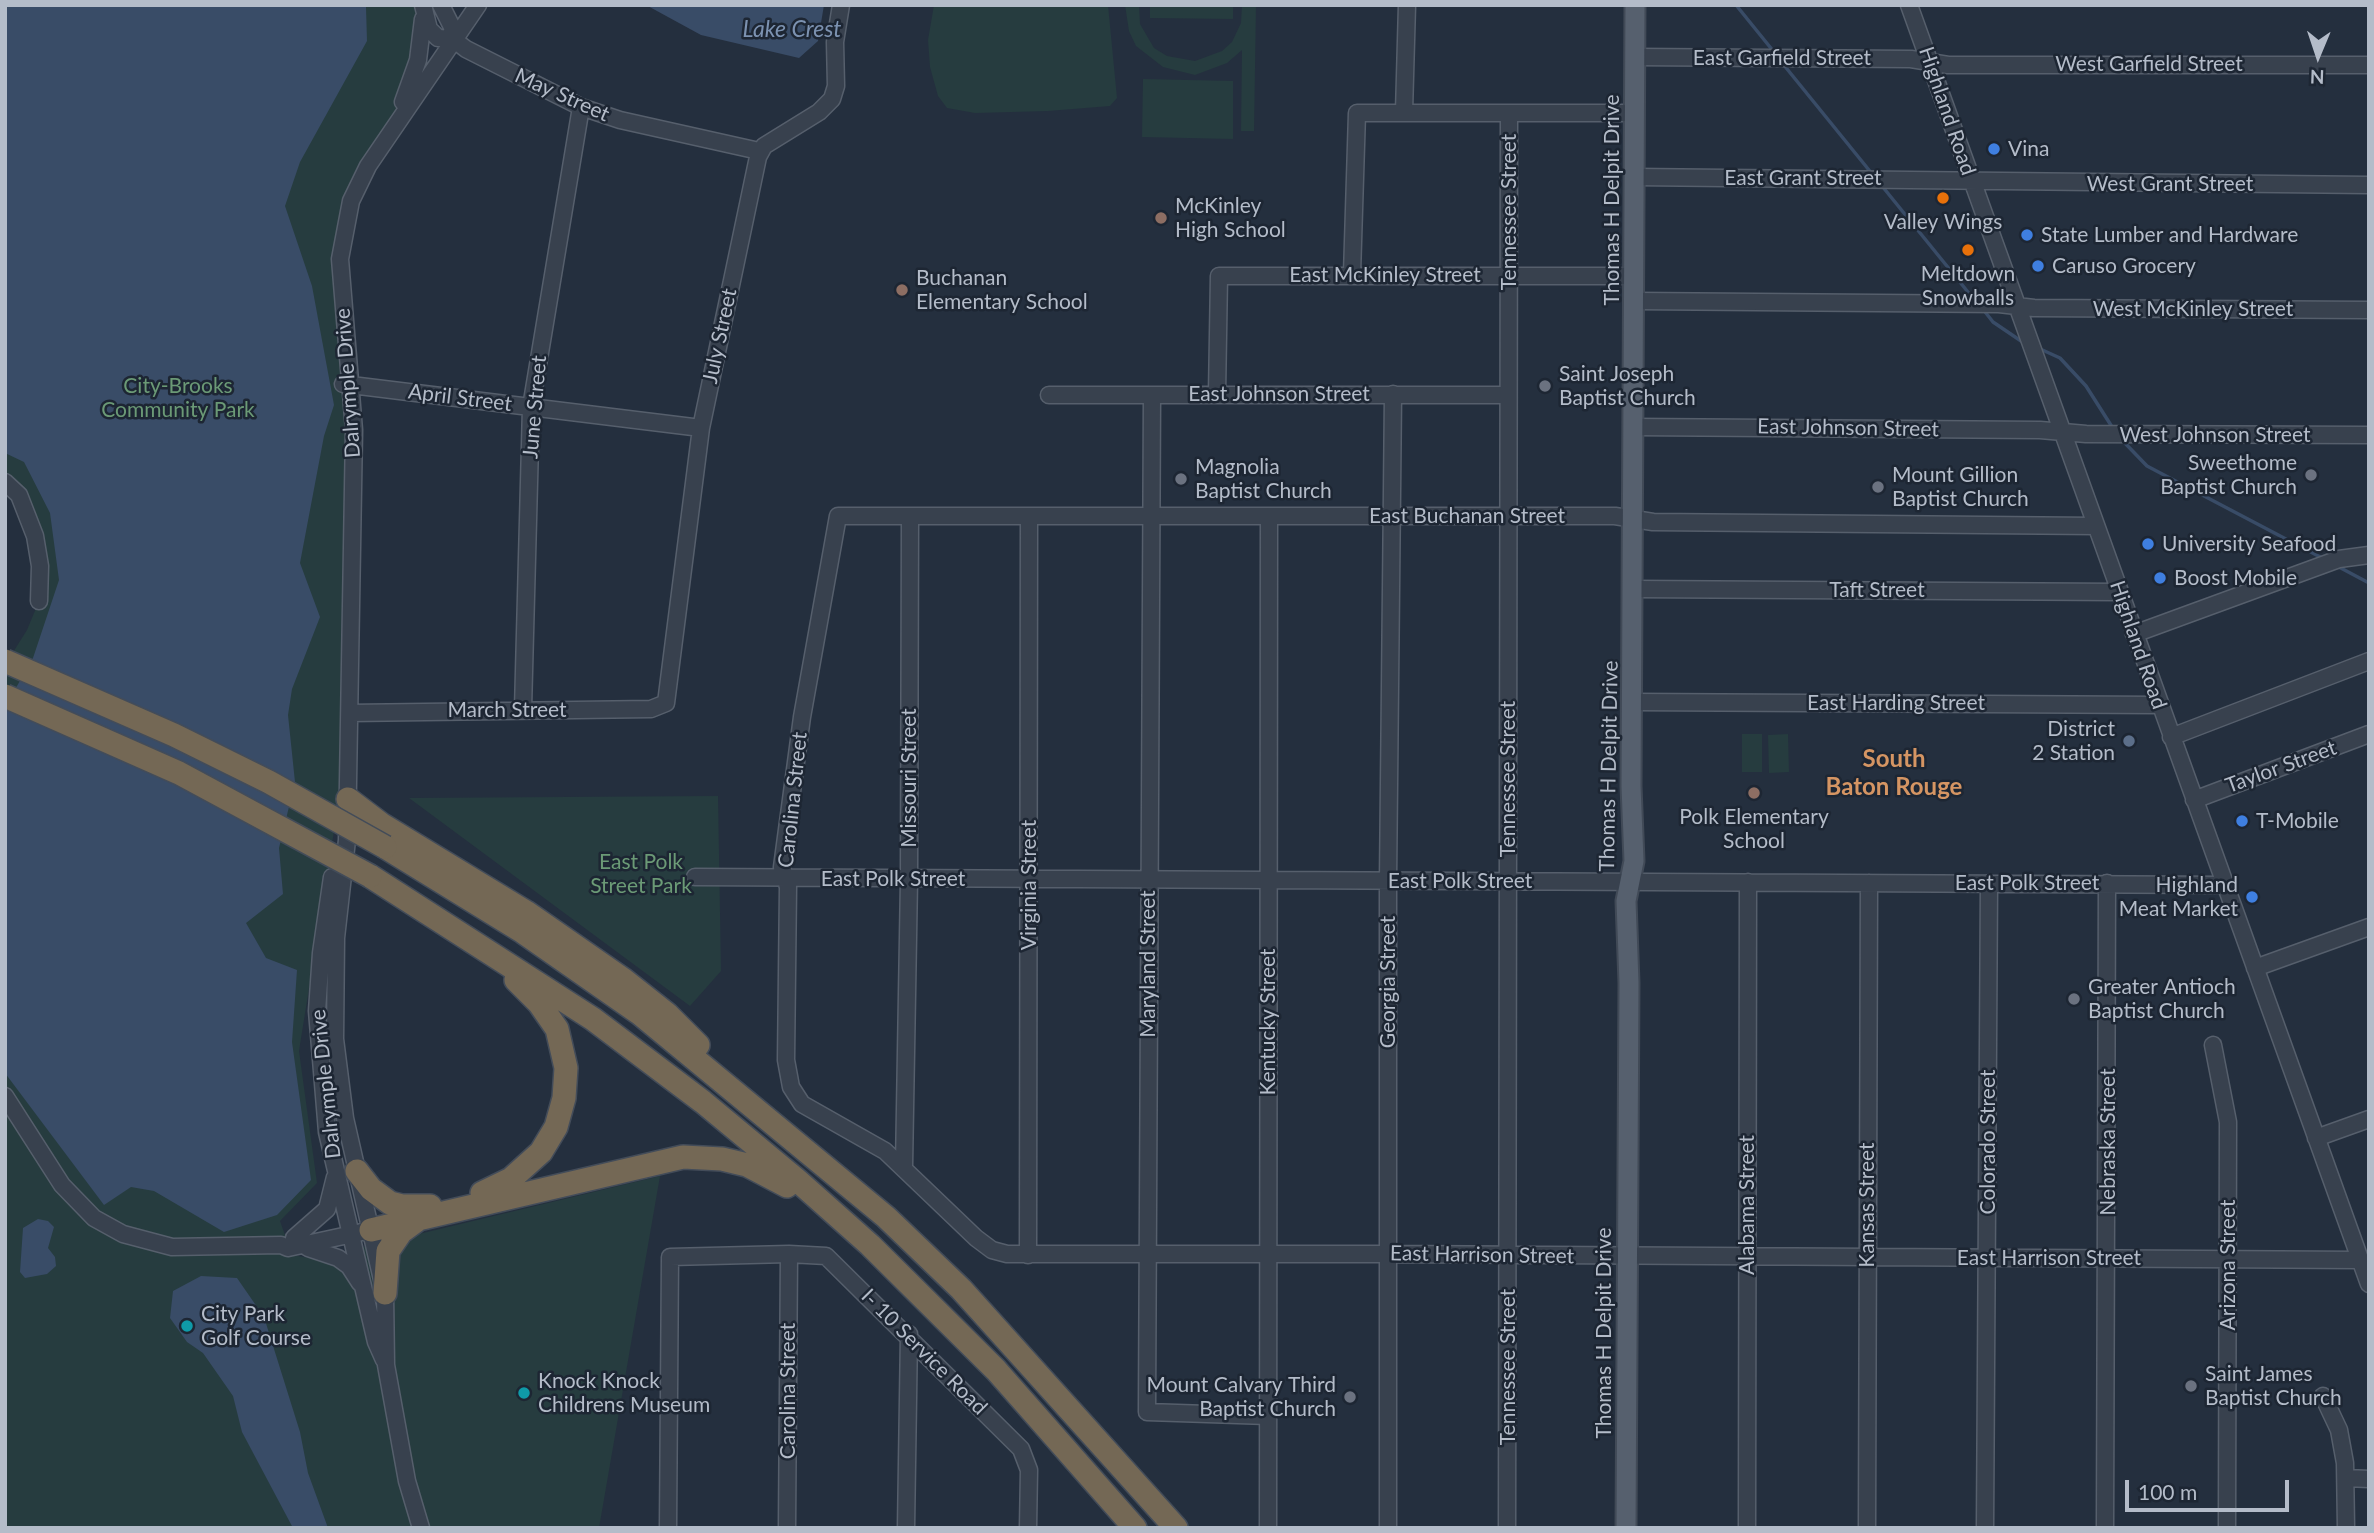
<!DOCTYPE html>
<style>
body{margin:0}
#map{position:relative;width:2374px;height:1533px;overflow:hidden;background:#242f3e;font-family:Lato,sans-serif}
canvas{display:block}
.frame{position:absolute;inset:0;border:7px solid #b4bcc9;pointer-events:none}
.north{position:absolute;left:2283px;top:21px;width:70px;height:70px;-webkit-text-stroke:5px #1d2633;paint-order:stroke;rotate:182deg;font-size:19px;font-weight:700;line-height:28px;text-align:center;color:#b4bcc9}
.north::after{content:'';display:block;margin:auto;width:24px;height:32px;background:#b4bcc9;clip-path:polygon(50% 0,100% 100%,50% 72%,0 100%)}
.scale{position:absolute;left:2125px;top:1480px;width:164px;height:32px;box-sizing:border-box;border:4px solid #b4bcc9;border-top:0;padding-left:9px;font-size:21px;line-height:24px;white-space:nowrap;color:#b4bcc9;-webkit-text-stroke:5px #1d2633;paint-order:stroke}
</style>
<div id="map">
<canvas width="2374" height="1533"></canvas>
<div class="frame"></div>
<div class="north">N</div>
<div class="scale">100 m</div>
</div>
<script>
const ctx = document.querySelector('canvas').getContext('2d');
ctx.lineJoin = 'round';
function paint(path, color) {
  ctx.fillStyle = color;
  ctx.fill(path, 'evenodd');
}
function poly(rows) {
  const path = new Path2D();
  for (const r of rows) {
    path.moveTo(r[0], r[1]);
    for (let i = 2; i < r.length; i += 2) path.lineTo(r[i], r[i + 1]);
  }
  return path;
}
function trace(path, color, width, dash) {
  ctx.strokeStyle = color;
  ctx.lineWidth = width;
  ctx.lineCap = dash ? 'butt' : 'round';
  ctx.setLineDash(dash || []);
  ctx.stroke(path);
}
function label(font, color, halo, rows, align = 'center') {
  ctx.font = font + ' Lato,sans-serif';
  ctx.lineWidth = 5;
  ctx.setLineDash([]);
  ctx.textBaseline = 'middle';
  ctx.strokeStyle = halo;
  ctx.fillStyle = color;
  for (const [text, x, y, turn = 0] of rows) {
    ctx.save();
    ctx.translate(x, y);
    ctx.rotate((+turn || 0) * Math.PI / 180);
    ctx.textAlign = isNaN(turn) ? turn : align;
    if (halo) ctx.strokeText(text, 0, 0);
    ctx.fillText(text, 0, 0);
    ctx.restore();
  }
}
paint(poly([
 [5,5,420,5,421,42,396,121,342,236,352,385,349,737,299,1051,317,1183,280,1221,292,1255,315,1259,660,1176,599,1528,5,1528,5,665,27,630,39,601,40,566,5,482],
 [934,5,1108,5,1117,98,1110,106,1048,111,975,113,947,108,938,96,930,67,928,40],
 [1125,5,1139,5,1140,24,1154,48,1167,56,1195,61,1222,51,1232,42,1241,23,1242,5,1256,5,1254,131,1241,131,1242,50,1227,63,1195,75,1163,67,1136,46,1129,31],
 [1150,5,1233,5,1233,19,1150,18],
 [1143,79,1233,81,1233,139,1142,137],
 [1742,734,1762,734,1762,772,1742,772],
 [1788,734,1789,772,1769,773,1768,735],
 [718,796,721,971,690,1006,409,798]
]), '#263c3f');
paint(poly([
 [5,5,366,7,367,41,300,162,285,206,312,286,334,405,324,436,300,563,320,617,292,689,288,715,295,782,279,848,283,894,246,923,266,958,297,970,292,1042,311,1180,277,1215,224,1232,154,1191,131,1187,104,1205,5,1073,5,707,33,658,59,580,50,513,24,462,5,453],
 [646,5,824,5,818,41,799,58,701,35],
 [38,1219,48,1221,54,1227,48,1248,55,1257,56,1266,47,1274,25,1278,20,1272,23,1228],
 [201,1276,237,1278,264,1317,300,1432,308,1473,328,1528,293,1528,242,1432,233,1396,203,1353,187,1342,170,1318,173,1291]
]), '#394c67');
trace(poly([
 [1736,5,1774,52],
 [1783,64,1873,175],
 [1882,186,1972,297],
 [1982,308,1993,322,2024,343],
 [2038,348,2060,358,2086,386,2114,430],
 [2121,439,2147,466,2324,559],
 [2337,566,2369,583]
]), '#394c67', 3.5);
const minor = poly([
 [423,5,429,29,438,38,453,39,466,49,581,107,620,120,759,151],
 [441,5,452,27,453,39],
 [1909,5,2369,1284],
 [1635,57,1911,59,1948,65,2369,65],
 [403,102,418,60,423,19],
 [1404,112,1407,5],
 [1635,177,2369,185],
 [1352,274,1357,113,1635,113],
 [1635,301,1999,304,2034,308,2369,310],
 [343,384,701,428],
 [1217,394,1219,276,1635,276],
 [1049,395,1508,395],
 [1152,395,1147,1412,1268,1416],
 [1634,427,2040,430,2086,434,2369,435],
 [5,482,19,495,35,536,40,566,39,601],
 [2096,526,1653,522,1615,516,838,516,802,717,782,867,788,887,786,1060,791,1087,802,1104,885,1151,976,1238,992,1250,1007,1254,1388,1254,2360,1260],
 [1634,589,2120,592],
 [2134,634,2339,559,2369,555],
 [1633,702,2159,705],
 [523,709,531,407,581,107],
 [350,713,651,709,666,703,701,428,758,157,764,146,819,112,832,99,836,86,835,42,841,5],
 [2171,737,2369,661],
 [2194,800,2369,734],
 [332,877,321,953,317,1011,327,1132,376,1342,384,1360],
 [695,877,2225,885],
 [2255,968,2369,927],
 [2213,1045,2228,1122,2227,1528],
 [5,1096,62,1185,94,1218,123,1234,172,1247,281,1245,288,1248,362,1232],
 [2316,1138,2369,1119],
 [904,1166,909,880,910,516],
 [294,1238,327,1209,335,1177],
 [308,1248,338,1258,349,1266,360,1283],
 [1028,1255,1029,516],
 [2323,1396,2339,1430,2345,1463,2346,1528],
 [2346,1478,2369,1479],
 [421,1528,407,1481,386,1365,385,1293,345,1118,335,1039,336,938,347,840,354,430,340,259,351,201,368,166,478,5],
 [668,1528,670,1257,789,1254,826,1256,1021,1449,1029,1470,1028,1528],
 [787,1528,789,1254],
 [906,1528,909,1334],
 [1268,1528,1269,516],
 [1388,1528,1388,881,1393,394],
 [1507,1528,1509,114],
 [1747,1528,1748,882],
 [1867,1528,1869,883],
 [1985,1528,1989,883],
 [2105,1528,2107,883]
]);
const major = poly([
 [1626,1528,1629,983,1626,901,1634,861,1631,786,1635,5]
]);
const highway = poly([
 [348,799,381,824,526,912,624,980,667,1014,698,1045],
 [385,847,523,932,639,1013,886,1217,961,1289,1176,1528],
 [370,876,593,1019,703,1102,797,1180,870,1245,996,1370,1135,1528],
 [357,1171,371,1189,390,1203,402,1206,430,1206],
 [482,1193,511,1179,541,1152,556,1127,564,1098,566,1068,557,1029,539,1003,516,980],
 [371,1230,683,1157,722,1159,747,1165,787,1186],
 [385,1293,388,1251,401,1232,416,1221]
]);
trace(minor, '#565f6c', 19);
trace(major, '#414a57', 23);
trace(highway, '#434c59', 26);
trace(minor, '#38414e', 16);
trace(major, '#56606e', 19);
trace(highway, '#746855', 23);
const highwayBridge = poly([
 [5,661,174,735,269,782,385,847],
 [5,696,179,773,370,876]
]);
trace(highwayBridge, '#434c59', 26, []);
trace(highwayBridge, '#746855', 23);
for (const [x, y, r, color] of [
 [1994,149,7,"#3f7fe0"],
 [1943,198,7,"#e8710a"],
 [1161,218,7,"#8d6e63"],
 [2027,235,7,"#3f7fe0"],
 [1968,250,7,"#e8710a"],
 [2038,266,7,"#3f7fe0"],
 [902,290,7,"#8d6e63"],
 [1545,386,7,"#6b7280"],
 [2311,475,7,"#6b7280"],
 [1181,479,7,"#6b7280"],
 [1878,487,7,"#6b7280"],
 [2148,544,7,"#3f7fe0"],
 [2160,578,7,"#3f7fe0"],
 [2129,741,7,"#5c6f8a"],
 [1754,793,7,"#8d6e63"],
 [2242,821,7,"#3f7fe0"],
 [2252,897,7,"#3f7fe0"],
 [2074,999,7,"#6b7280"],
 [187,1326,7,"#0f9aa8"],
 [2191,1386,7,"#6b7280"],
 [524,1393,7,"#0f9aa8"],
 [1350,1397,7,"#6b7280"]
]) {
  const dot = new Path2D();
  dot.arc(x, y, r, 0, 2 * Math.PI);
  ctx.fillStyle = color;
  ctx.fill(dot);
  trace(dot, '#1d2633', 2.5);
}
label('21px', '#b4bcc9', '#1d2633', [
 ["East Garfield Street",1782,58],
 ["West Garfield Street",2149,64],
 ["May Street",562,95,24],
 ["Highland Road",1947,111,71],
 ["East Grant Street",1803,178],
 ["West Grant Street",2170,184],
 ["Thomas H Delpit Drive",1612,200,-90],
 ["Tennessee Street",1509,212,-90],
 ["East McKinley Street",1385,275],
 ["West McKinley Street",2193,309],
 ["July Street",720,336,-78],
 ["Dalrymple Drive",348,383,-94],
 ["East Johnson Street",1279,394],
 ["April Street",460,398,7],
 ["June Street",535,407,-85],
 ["East Johnson Street",1848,428,1],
 ["West Johnson Street",2215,435],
 ["East Buchanan Street",1467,516],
 ["Taft Street",1877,590],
 ["Highland Road",2138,645,71],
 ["East Harding Street",1896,703],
 ["March Street",507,710],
 ["Thomas H Delpit Drive",1609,766,-89],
 ["Taylor Street",2281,767,-20],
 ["Missouri Street",909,778,-90],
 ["Tennessee Street",1508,779,-90],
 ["Carolina Street",793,800,-84],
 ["East Polk Street",893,879],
 ["East Polk Street",1460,881],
 ["East Polk Street",2027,883],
 ["Virginia Street",1029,885,-90],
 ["Maryland Street",1148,964,-90],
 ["Georgia Street",1388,982,-90],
 ["Kentucky Street",1268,1022,-90],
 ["Dalrymple Drive",326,1084,-96],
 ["Colorado Street",1988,1142,-90],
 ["Nebraska Street",2108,1142,-90],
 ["Alabama Street",1747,1205,-90],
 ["Kansas Street",1867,1205,-90],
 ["East Harrison Street",1482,1255,1],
 ["East Harrison Street",2049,1258],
 ["Arizona Street",2228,1265,-90],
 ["Thomas H Delpit Drive",1604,1333,-90],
 ["I- 10 Service Road",924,1352,45],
 ["Tennessee Street",1508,1367,-90],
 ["Carolina Street",788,1391,-90]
]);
label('21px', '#b4bcc9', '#1d2633', [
 ["Vina",2008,149],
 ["McKinley",1175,206],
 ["High School",1175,230],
 ["Valley Wings",1943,222,"center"],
 ["State Lumber and Hardware",2041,235],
 ["Caruso Grocery",2052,266],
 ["Meltdown",1968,274,"center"],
 ["Snowballs",1968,298,"center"],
 ["Buchanan",916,278],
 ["Elementary School",916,302],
 ["Saint Joseph",1559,374],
 ["Baptist Church",1559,398],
 ["Sweethome",2297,463,"right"],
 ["Baptist Church",2297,487,"right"],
 ["Magnolia",1195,467],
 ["Baptist Church",1195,491],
 ["Mount Gillion",1892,475],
 ["Baptist Church",1892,499],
 ["University Seafood",2162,544],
 ["Boost Mobile",2174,578],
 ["District",2115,729,"right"],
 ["2 Station",2115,753,"right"],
 ["Polk Elementary",1754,817,"center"],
 ["School",1754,841,"center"],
 ["T-Mobile",2256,821],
 ["Highland",2238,885,"right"],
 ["Meat Market",2238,909,"right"],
 ["Greater Antioch",2088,987],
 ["Baptist Church",2088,1011],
 ["City Park",201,1314],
 ["Golf Course",201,1338],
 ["Saint James",2205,1374],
 ["Baptist Church",2205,1398],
 ["Knock Knock",538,1381],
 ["Childrens Museum",538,1405],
 ["Mount Calvary Third",1336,1385,"right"],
 ["Baptist Church",1336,1409,"right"]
], 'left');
label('21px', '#6b9a76', '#1d2633', [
 ["City-Brooks",178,386],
 ["Community Park",178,410],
 ["East Polk",641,862],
 ["Street Park",641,886]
]);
label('italic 23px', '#7c92b1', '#1d2633', [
 ["Lake Crest",792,30]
]);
label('bold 24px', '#d59563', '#1d2633', [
 ["South",1894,759],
 ["Baton Rouge",1894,787]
]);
</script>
